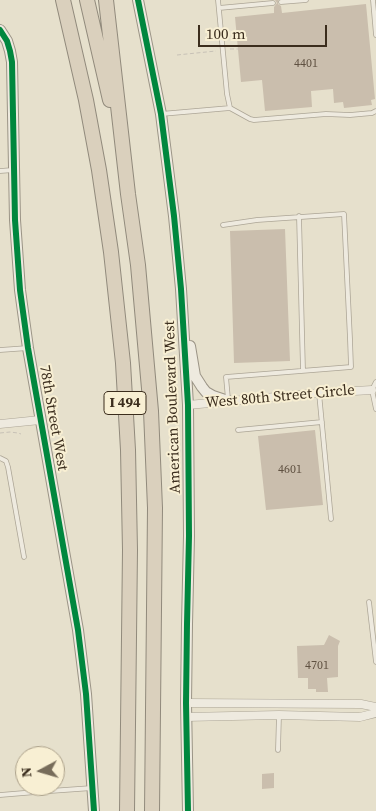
<!DOCTYPE html>
<style>
body{margin:0}
#map{position:relative;width:376px;height:811px;overflow:hidden;background:#e6e0cc;font-family:"Source Serif 4",serif}
canvas{display:block}
.north{position:absolute;left:15px;top:746px;width:50px;height:50px;box-sizing:border-box;background:#f8efd3;border:1px solid #aca18a;border-radius:50%;rotate:264deg;font-size:14px;font-weight:700;line-height:20px;text-align:center;color:#3b2d1d}
.north::after{content:'';display:block;margin:auto;width:18px;height:22px;background:#776c5a;clip-path:polygon(50% 0,100% 100%,50% 72%,0 100%)}
.scale{position:absolute;left:198px;top:25px;width:129px;height:22px;box-sizing:border-box;border:2px solid #3b2d1d;border-top:0;padding-left:6px;font-size:15px;line-height:18px;white-space:nowrap;color:#3b2d1d;-webkit-text-stroke:4px #f8efd3;paint-order:stroke}
</style>
<div id="map">
<canvas width="376" height="811"></canvas>
<div class="north">N</div>
<div class="scale">100 m</div>
</div>
<script>
const ctx = document.querySelector('canvas').getContext('2d');
ctx.lineJoin = 'round';
function paint(path, color) {
  ctx.fillStyle = color;
  ctx.fill(path, 'evenodd');
}
function poly(rows) {
  const path = new Path2D();
  for (const r of rows) {
    path.moveTo(r[0], r[1]);
    for (let i = 2; i < r.length; i += 2) path.lineTo(r[i], r[i + 1]);
  }
  return path;
}
function trace(path, color, width, dash) {
  ctx.strokeStyle = color;
  ctx.lineWidth = width;
  ctx.lineCap = dash ? 'butt' : 'round';
  ctx.setLineDash(dash || []);
  ctx.stroke(path);
}
function label(font, color, halo, rows, align = 'center') {
  ctx.font = font + ' "Source Serif 4",serif';
  ctx.lineWidth = 4;
  ctx.setLineDash([]);
  ctx.textBaseline = 'middle';
  ctx.strokeStyle = halo;
  ctx.fillStyle = color;
  for (const [text, x, y, turn = 0] of rows) {
    ctx.save();
    ctx.translate(x, y);
    ctx.rotate((+turn || 0) * Math.PI / 180);
    ctx.textAlign = isNaN(turn) ? turn : align;
    if (halo) ctx.strokeText(text, 0, 0);
    ctx.fillText(text, 0, 0);
    ctx.restore();
  }
}
paint(poly([
 [275,0,278,0,278,4,281,6,282,13,366,4,375,99,371,100,372,105,344,108,343,102,334,103,333,89,311,91,312,107,265,111,262,80,241,82,235,17,274,13,274,7,277,3],
 [285,229,290,361,234,363,230,231],
 [315,430,323,505,266,510,258,436],
 [329,635,340,641,338,646,338,677,327,678,328,692,316,692,316,689,308,689,308,678,298,678,297,646,324,645],
 [274,773,274,788,262,789,262,774]
]), '#cabead');
const lane = poly([
 [218,0,227,94,230,108],
 [373,0,376,35],
 [281,2,306,0],
 [219,8,273,3],
 [161,114,230,108,250,119,254,120,326,114,350,115,372,113,376,111],
 [0,171,13,170],
 [299,216,303,371],
 [223,225,257,220,344,214,350,339,351,367,226,377,228,399],
 [0,350,28,348],
 [376,382,372,390,376,409],
 [319,393,331,519],
 [238,430,322,422],
 [0,458,6,461,8,467,24,557],
 [369,602,376,662],
 [278,750,279,715],
 [0,795,36,792,92,788]
]);
const street = poly([
 [188,405,319,393,372,390],
 [0,424,40,420],
 [186,703,361,704,376,707],
 [186,717,279,715,360,717,376,713]
]);
const secondary = poly([
 [138,0,161,114,174,216,181,289,188,405,189,536,187,624,186,703,188,811],
 [0,30,7,41,10,51,12,62,15,220,20,290,28,348,78,630,86,694,94,811],
 [190,346,195,376,202,387,206,392,213,396,228,401]
]);
const highway = poly([
 [63,0,86,100,99,170,111,252,123,363,128,450,130,550,127,811],
 [87,0,110,100],
 [106,0,128,194,138,265,151,411,155,508,152,811]
]);
trace(lane, '#aca596', 5.5);
trace(street, '#aca596', 9);
trace(secondary, '#9b9486', 12);
trace(highway, '#918a7c', 16);
trace(poly([
 [230,49,238,49],
 [177,55,216,51],
 [0,433,10,432,18,433,21,434]
]), '#c7c1b6', 1, [4, 2.5]);
trace(lane, '#eeeadf', 4);
trace(street, '#eeeadf', 8);
trace(secondary, '#eeeadf', 10);
trace(highway, '#dad0bd', 14);
trace(poly([
 [138,0,161,114,174,216,181,289,188,405,189,536,187,624,186,703,188,811],
 [0,30,7,41,10,51,12,62,15,220,20,290,28,348,78,630,86,694,94,811]
]), '#00873e', 6);
label('12px', '#5f5141', null, [
 ["4401",306,64],
 ["4601",290,470],
 ["4701",317,666]
]);
for (const [x, y, w] of [
 [125,403,42]
]) {
  const box = new Path2D();
  box.roundRect(x - w / 2, y - 11.5, w, 23, 4);
  ctx.fillStyle = '#f8efd3';
  ctx.fill(box);
  trace(box, '#3b2d1d', 1);
}
label('bold 14px', '#3b2d1d', null, [
 ["I 494",125,403]
]);
label('15px', '#3b2d1d', '#f8efd3', [
 ["West 80th Street Circle",280,397,-5],
 ["American Boulevard West",173,407,-92],
 ["78th Street West",53,418,80]
]);
</script>
